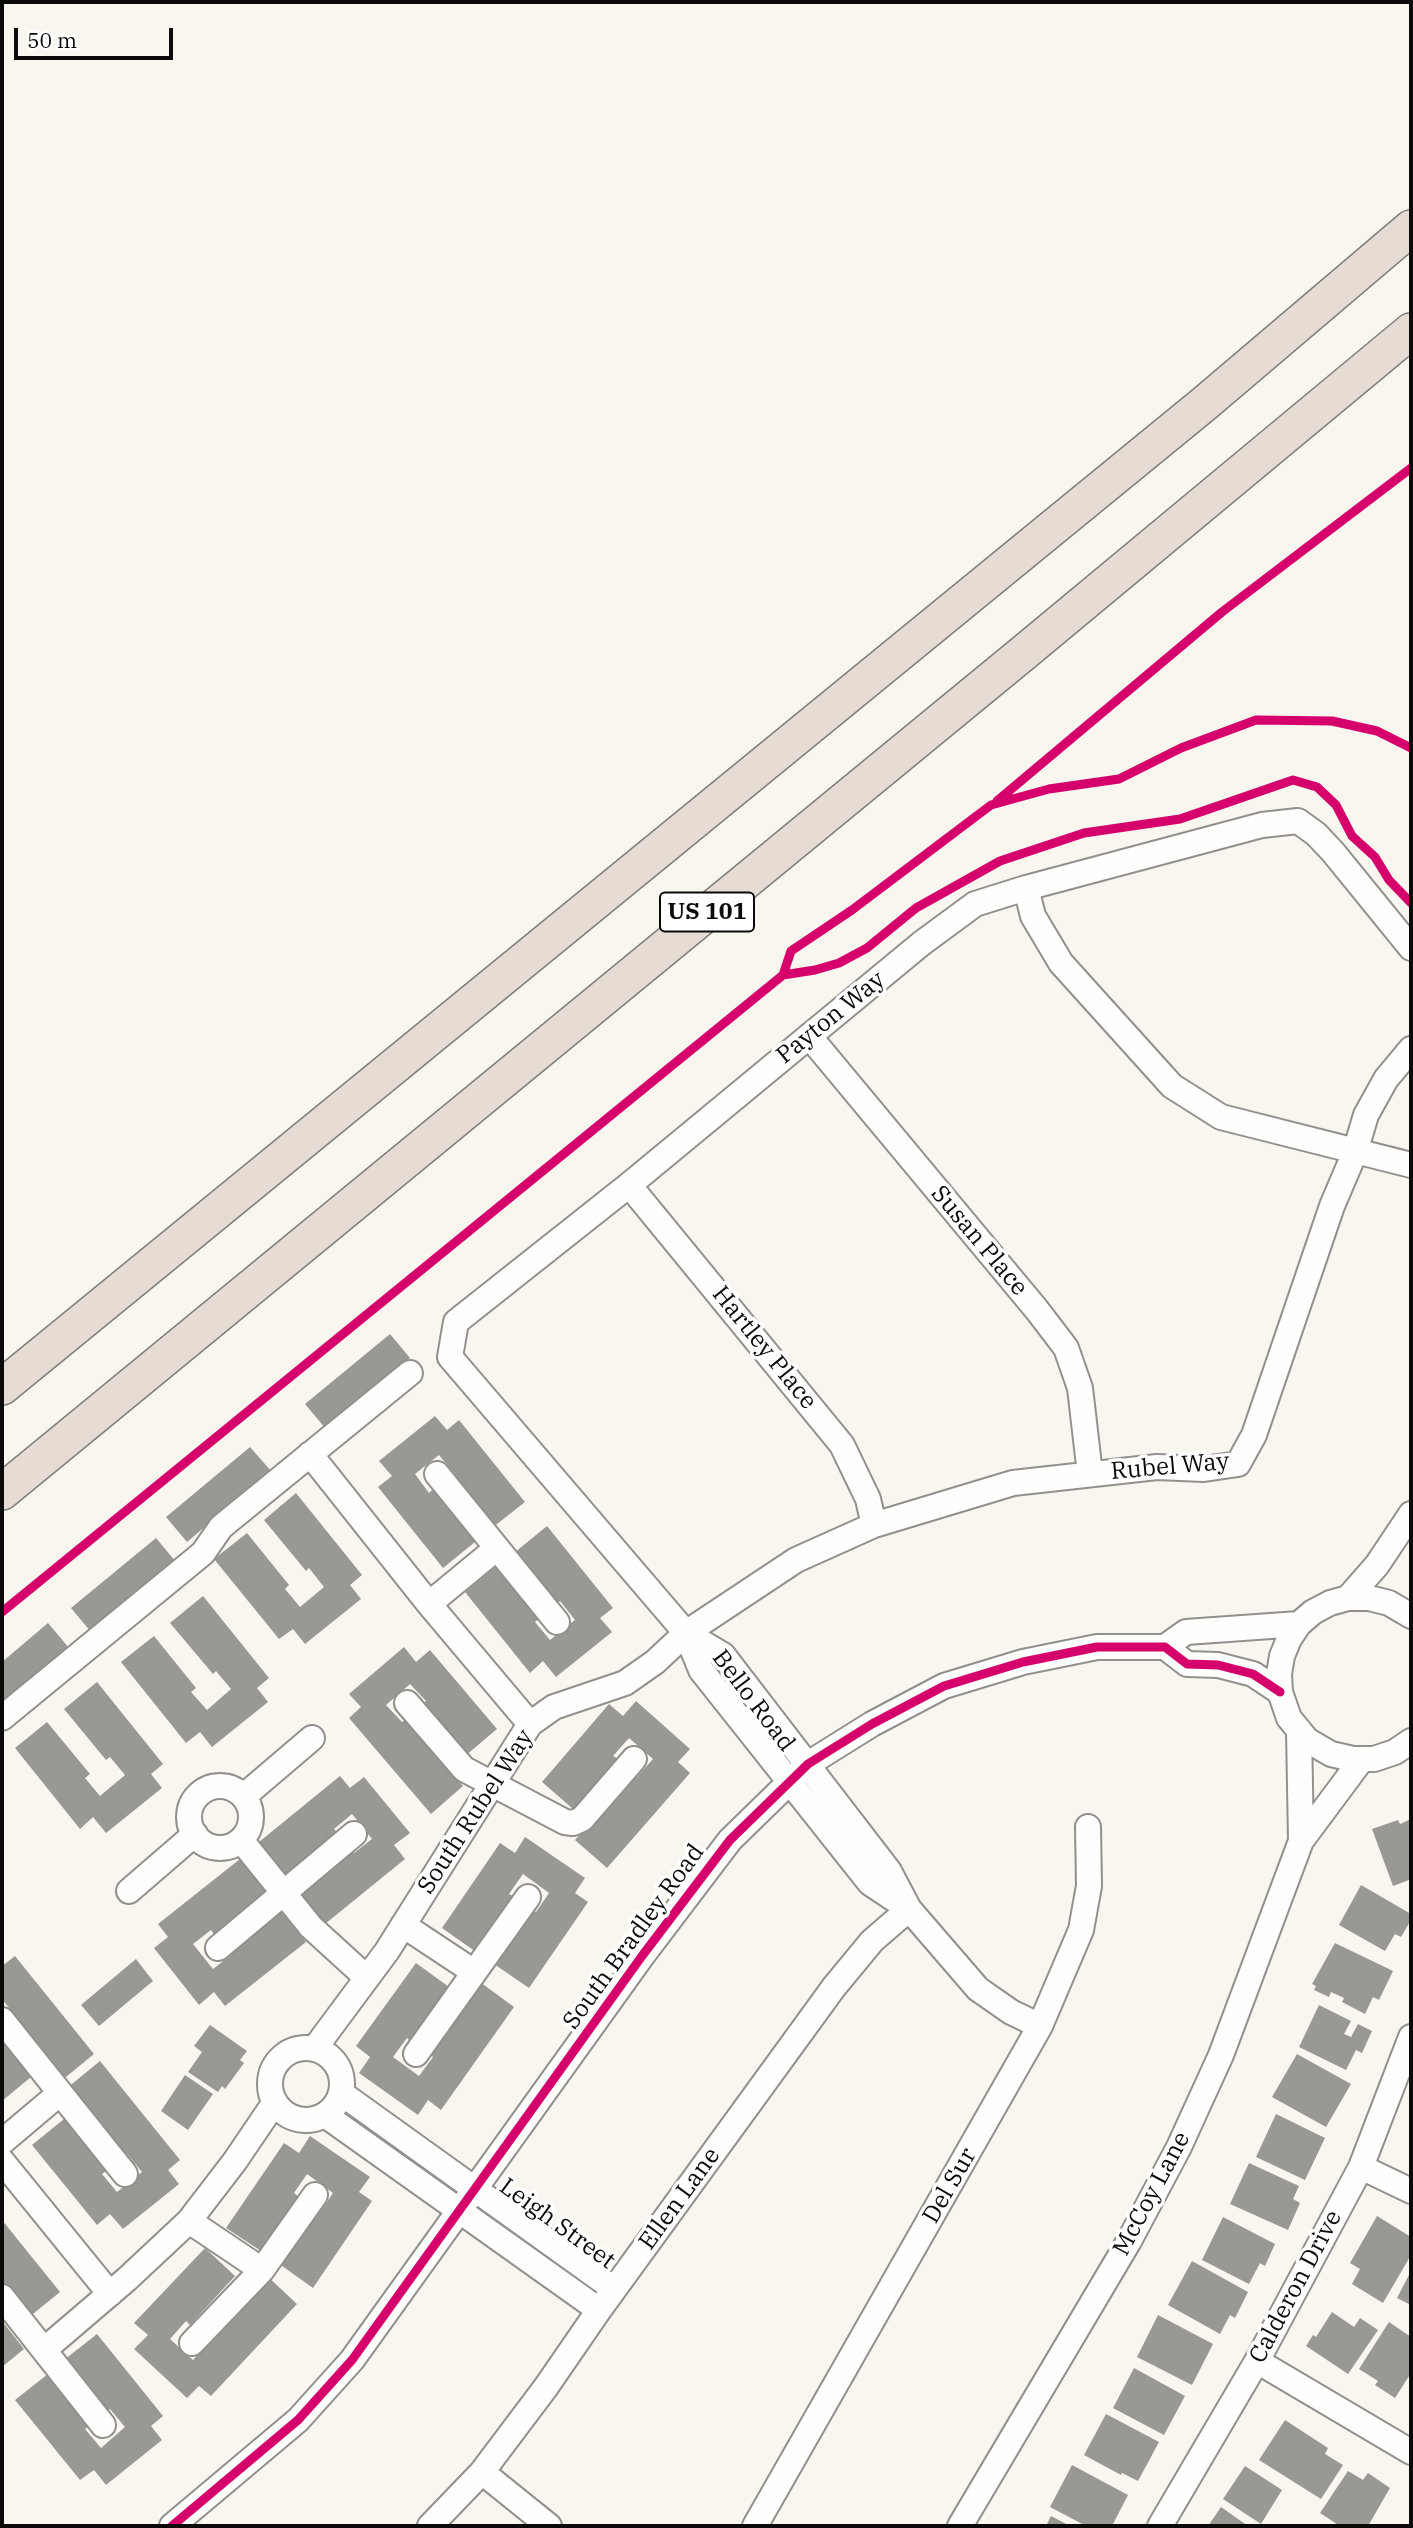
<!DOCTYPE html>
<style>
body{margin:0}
#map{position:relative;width:1413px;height:2528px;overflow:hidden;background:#f8f6ee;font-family:"IBM Plex Serif",serif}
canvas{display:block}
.frame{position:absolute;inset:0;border:4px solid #0a0a0a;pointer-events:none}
.scale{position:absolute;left:14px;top:28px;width:159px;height:32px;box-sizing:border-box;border:4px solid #0a0a0a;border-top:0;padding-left:9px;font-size:21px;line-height:24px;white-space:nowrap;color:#0a0a0a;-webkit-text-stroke:5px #fff;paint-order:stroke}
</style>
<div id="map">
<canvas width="1413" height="2528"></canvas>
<div class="frame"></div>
<div class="scale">50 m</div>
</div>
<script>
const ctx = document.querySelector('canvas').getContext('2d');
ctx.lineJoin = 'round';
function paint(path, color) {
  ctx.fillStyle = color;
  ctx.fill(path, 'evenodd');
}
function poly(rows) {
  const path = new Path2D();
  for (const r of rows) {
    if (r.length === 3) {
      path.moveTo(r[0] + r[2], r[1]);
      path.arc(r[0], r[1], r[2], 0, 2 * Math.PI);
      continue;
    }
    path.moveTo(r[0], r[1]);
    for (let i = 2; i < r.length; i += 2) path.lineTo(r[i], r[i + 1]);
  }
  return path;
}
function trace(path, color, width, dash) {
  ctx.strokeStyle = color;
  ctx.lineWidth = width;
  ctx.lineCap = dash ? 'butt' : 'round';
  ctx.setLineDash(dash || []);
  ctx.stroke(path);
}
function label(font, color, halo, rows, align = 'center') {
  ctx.font = font + ' "IBM Plex Serif",serif';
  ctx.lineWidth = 7;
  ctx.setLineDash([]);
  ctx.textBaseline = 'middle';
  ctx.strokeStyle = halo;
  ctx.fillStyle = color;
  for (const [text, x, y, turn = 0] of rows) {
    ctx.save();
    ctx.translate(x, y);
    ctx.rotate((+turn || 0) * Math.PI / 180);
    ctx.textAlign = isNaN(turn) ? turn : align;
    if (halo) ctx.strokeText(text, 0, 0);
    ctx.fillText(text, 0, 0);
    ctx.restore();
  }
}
paint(poly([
 [390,1334,410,1358,326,1429,305,1404],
 [435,1416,447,1430,459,1420,525,1502,492,1528,450,1476,454,1473,439,1455,415,1474,429,1493,433,1489,475,1542,443,1568,378,1487,392,1476,379,1461],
 [250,1447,271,1471,187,1542,166,1517],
 [296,1493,362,1575,350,1585,361,1599,305,1644,293,1629,279,1639,214,1559,247,1533,289,1585,285,1589,300,1607,324,1587,309,1568,306,1571,264,1520],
 [547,1526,613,1608,600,1618,612,1632,556,1677,543,1661,530,1673,465,1592,497,1566,540,1618,535,1622,550,1640,575,1620,560,1601,556,1604,514,1553],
 [156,1538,176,1562,92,1633,71,1608],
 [203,1596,269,1678,257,1688,268,1702,212,1747,200,1732,186,1743,121,1662,154,1636,196,1688,191,1692,207,1710,231,1689,216,1671,213,1674,170,1623],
 [48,1623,69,1648,2,1704,2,1662],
 [404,1647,416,1662,430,1650,497,1729,465,1756,421,1705,426,1701,410,1684,386,1705,402,1722,405,1720,463,1786,431,1814,349,1718,361,1707,349,1694],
 [97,1682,163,1764,151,1774,162,1788,106,1833,93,1817,80,1829,15,1748,47,1722,90,1774,85,1778,100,1796,125,1775,110,1757,106,1760,64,1709],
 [636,1701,690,1749,678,1762,690,1773,607,1868,575,1840,634,1774,637,1777,653,1759,629,1738,613,1756,618,1759,573,1809,542,1782,609,1704,623,1716],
 [340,1776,350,1788,364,1777,410,1833,394,1845,405,1859,325,1924,299,1891,351,1849,354,1853,372,1839,352,1814,334,1829,337,1832,285,1875,259,1842],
 [1411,1819,1411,1885,1409,1880,1393,1886,1372,1829,1398,1820,1400,1824],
 [525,1837,585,1878,575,1893,588,1902,529,1988,494,1964,532,1910,536,1912,549,1893,523,1874,509,1894,515,1897,476,1952,442,1928,500,1843,515,1853],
 [240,1859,267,1893,214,1934,211,1930,193,1944,213,1969,231,1955,227,1951,280,1910,306,1942,225,2006,214,1992,199,2005,154,1948,168,1937,158,1924],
 [1361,1885,1411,1914,1411,1920,1401,1937,1395,1934,1385,1951,1339,1925],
 [1335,1943,1393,1971,1379,2000,1373,1997,1365,2014,1342,2002,1344,1998,1331,1992,1329,1997,1314,1990,1316,1986,1312,1984],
 [15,1956,94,2054,61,2081,7,2011,10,2009,2,1999,2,1966],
 [136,1959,153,1981,99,2026,81,2005],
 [416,1963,449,1987,411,2042,407,2038,393,2057,419,2076,433,2057,429,2054,480,1982,514,2007,441,2110,428,2100,418,2115,359,2073,370,2057,356,2046],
 [1319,2005,1351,2021,1344,2034,1351,2037,1358,2024,1372,2031,1362,2053,1356,2050,1346,2070,1299,2047],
 [210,2025,247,2051,240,2060,244,2063,225,2089,222,2086,218,2092,188,2072,202,2052,194,2046],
 [2,2041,31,2077,2,2101],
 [1297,2054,1351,2084,1326,2127,1272,2097],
 [100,2061,180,2160,168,2170,179,2184,123,2229,110,2214,97,2225,32,2145,64,2119,107,2170,102,2174,117,2192,142,2172,127,2154,124,2156,67,2088],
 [185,2075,213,2094,188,2130,161,2111],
 [1276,2114,1325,2138,1305,2180,1256,2157],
 [310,2136,370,2177,359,2192,372,2201,313,2288,278,2263,316,2209,320,2212,333,2193,307,2174,294,2193,299,2197,261,2251,226,2228,284,2143,299,2153],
 [1249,2163,1299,2186,1293,2199,1300,2203,1288,2230,1230,2204],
 [1377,2216,1411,2237,1411,2255,1383,2303,1352,2284,1360,2269,1350,2263],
 [1223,2217,1275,2244,1265,2266,1260,2263,1249,2284,1202,2260],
 [2,2220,60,2292,28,2318,2,2286],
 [205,2248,235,2276,190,2325,186,2321,170,2339,193,2360,209,2343,206,2340,266,2275,297,2304,211,2396,199,2386,187,2398,134,2349,148,2335,134,2323],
 [1192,2261,1248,2292,1235,2318,1230,2315,1220,2334,1168,2305],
 [1411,2271,1411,2305,1397,2298],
 [1332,2312,1354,2327,1360,2318,1378,2330,1348,2374,1306,2346,1313,2335,1316,2337],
 [1158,2315,1213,2344,1192,2385,1137,2357],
 [2,2321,24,2349,2,2367],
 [1389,2322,1411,2337,1411,2373,1395,2398,1375,2385,1378,2381,1359,2369],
 [97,2334,163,2416,151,2426,162,2440,106,2485,94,2470,80,2480,15,2400,48,2374,90,2426,85,2429,101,2448,125,2427,110,2409,107,2412,64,2360],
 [1134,2368,1185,2396,1164,2435,1113,2408],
 [1106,2414,1159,2442,1138,2481,1122,2473,1121,2475,1084,2455],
 [1285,2420,1328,2448,1325,2454,1343,2465,1321,2499,1259,2460],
 [1072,2465,1128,2495,1112,2526,1086,2526,1050,2507],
 [1245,2466,1282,2490,1261,2524,1223,2499],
 [1348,2471,1363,2480,1368,2473,1390,2488,1368,2526,1340,2526,1320,2513],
 [1221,2507,1248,2526,1208,2526],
 [1051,2516,1070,2526,1046,2526]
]), '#9a9894');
const minor = poly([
 [1026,888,1033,916,1061,963,1172,1086,1221,1117,1411,1165],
 [809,1036,1037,1310,1066,1348,1080,1388,1090,1474],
 [629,1185,842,1445,868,1499,874,1525],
 [310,1454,429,1604,530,1724],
 [437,1474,557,1622],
 [1348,1598,1377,1565,1411,1514],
 [429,1604,497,1548],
 [1411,1616,1389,1603,1369,1598,1348,1598,1330,1603,1313,1612,1299,1624,1289,1639,1282,1656,1279,1674,1280,1692,1289,1718,1307,1740,1331,1754,1353,1759,1374,1759,1395,1752,1411,1741],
 [686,1633,701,1670,870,1883,909,1909,978,1989,1011,2012,1040,2026],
 [1165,1647,1187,1664,1218,1665,1253,1674,1280,1692],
 [407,1703,464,1769,565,1822,573,1823,582,1819,634,1759],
 [2,1718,203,1553,221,1527,410,1373],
 [1299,1730,1301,1841],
 [220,1817,31],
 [244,1796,312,1738],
 [241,1840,311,1927,367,1978],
 [129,1891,195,1834],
 [909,1909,889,1871,723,1655,686,1633,450,1357,456,1322,629,1185,922,943,975,904,1026,888,1262,825,1298,821,1316,834,1333,852,1411,948],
 [403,1925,474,1972],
 [218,1948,354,1834],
 [2,2020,125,2174],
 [315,2048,387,1951,530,1724,554,1707,625,1683,655,1662,686,1633,796,1560,874,1525,1013,1483,1157,1467,1204,1469,1238,1464,1254,1435,1332,1206,1355,1152,1366,1115,1386,1079,1411,1049],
 [306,2084,36],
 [416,2054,528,1897],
 [341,2093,614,2289],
 [325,2115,599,2310],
 [2,2142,60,2093],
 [2,2161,110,2294],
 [1361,2167,1411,2191],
 [189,2221,262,2270],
 [2,2297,103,2425],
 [192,2343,262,2270,315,2195],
 [44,2350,127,2279,189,2221,235,2161,275,2102],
 [1257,2361,1411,2452],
 [482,2472,549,2526],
 [172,2526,298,2420,352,2360,642,1956,730,1840,808,1764,872,1724,944,1686,1023,1662,1097,1647,1165,1647,1186,1632,1299,1624],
 [430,2526,482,2472,546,2387,599,2310,834,1987,872,1941,909,1909],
 [755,2526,1040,2026,1081,1930,1089,1886,1088,1827],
 [960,2526,1129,2241,1179,2147,1221,2055,1301,1841,1362,1759],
 [1160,2526,1257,2361,1361,2167,1411,2037]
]);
const highway = poly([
 [2,1387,1204,404,1411,228],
 [2,1492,1027,650,1411,331]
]);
trace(minor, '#91908d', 28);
trace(highway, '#7e7e7a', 38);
trace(minor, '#fefefc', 24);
trace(highway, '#e6dcd4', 35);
trace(poly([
 [997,801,1222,612,1411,468],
 [783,975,791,951,852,910,991,805,1049,789,1119,779,1181,748,1256,720,1332,721,1377,731,1411,748],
 [2,1612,783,975,815,970,839,963,867,948,916,908,1000,861,1084,833,1180,819,1293,780,1317,787,1336,805,1352,836,1375,857,1389,880,1411,903],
 [172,2526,298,2420,352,2360,642,1956,730,1840,808,1764,872,1724,944,1686,1023,1662,1097,1647,1165,1647,1187,1664,1218,1665,1253,1674,1280,1692]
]), '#d6006c', 9);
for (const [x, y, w] of [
 [707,912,94]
]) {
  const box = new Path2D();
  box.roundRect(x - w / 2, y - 19.5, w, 39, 5);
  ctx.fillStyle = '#fff';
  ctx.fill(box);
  trace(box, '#0a0a0a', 2);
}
label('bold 23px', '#0a0a0a', null, [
 ["US 101",707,912]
]);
label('24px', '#0a0a0a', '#fff', [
 ["Payton Way",831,1018,-39],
 ["Susan Place",979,1241,50],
 ["Hartley Place",764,1348,51],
 ["Rubel Way",1170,1467,-5],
 ["Bello Road",753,1701,53],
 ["South Rubel Way",476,1812,-57],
 ["South Bradley Road",634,1937,-54],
 ["Del Sur",950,2186,-60],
 ["McCoy Lane",1152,2194,-62],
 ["Ellen Lane",680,2199,-54],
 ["Leigh Street",557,2224,36],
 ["Calderon Drive",1296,2287,-62]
]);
</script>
